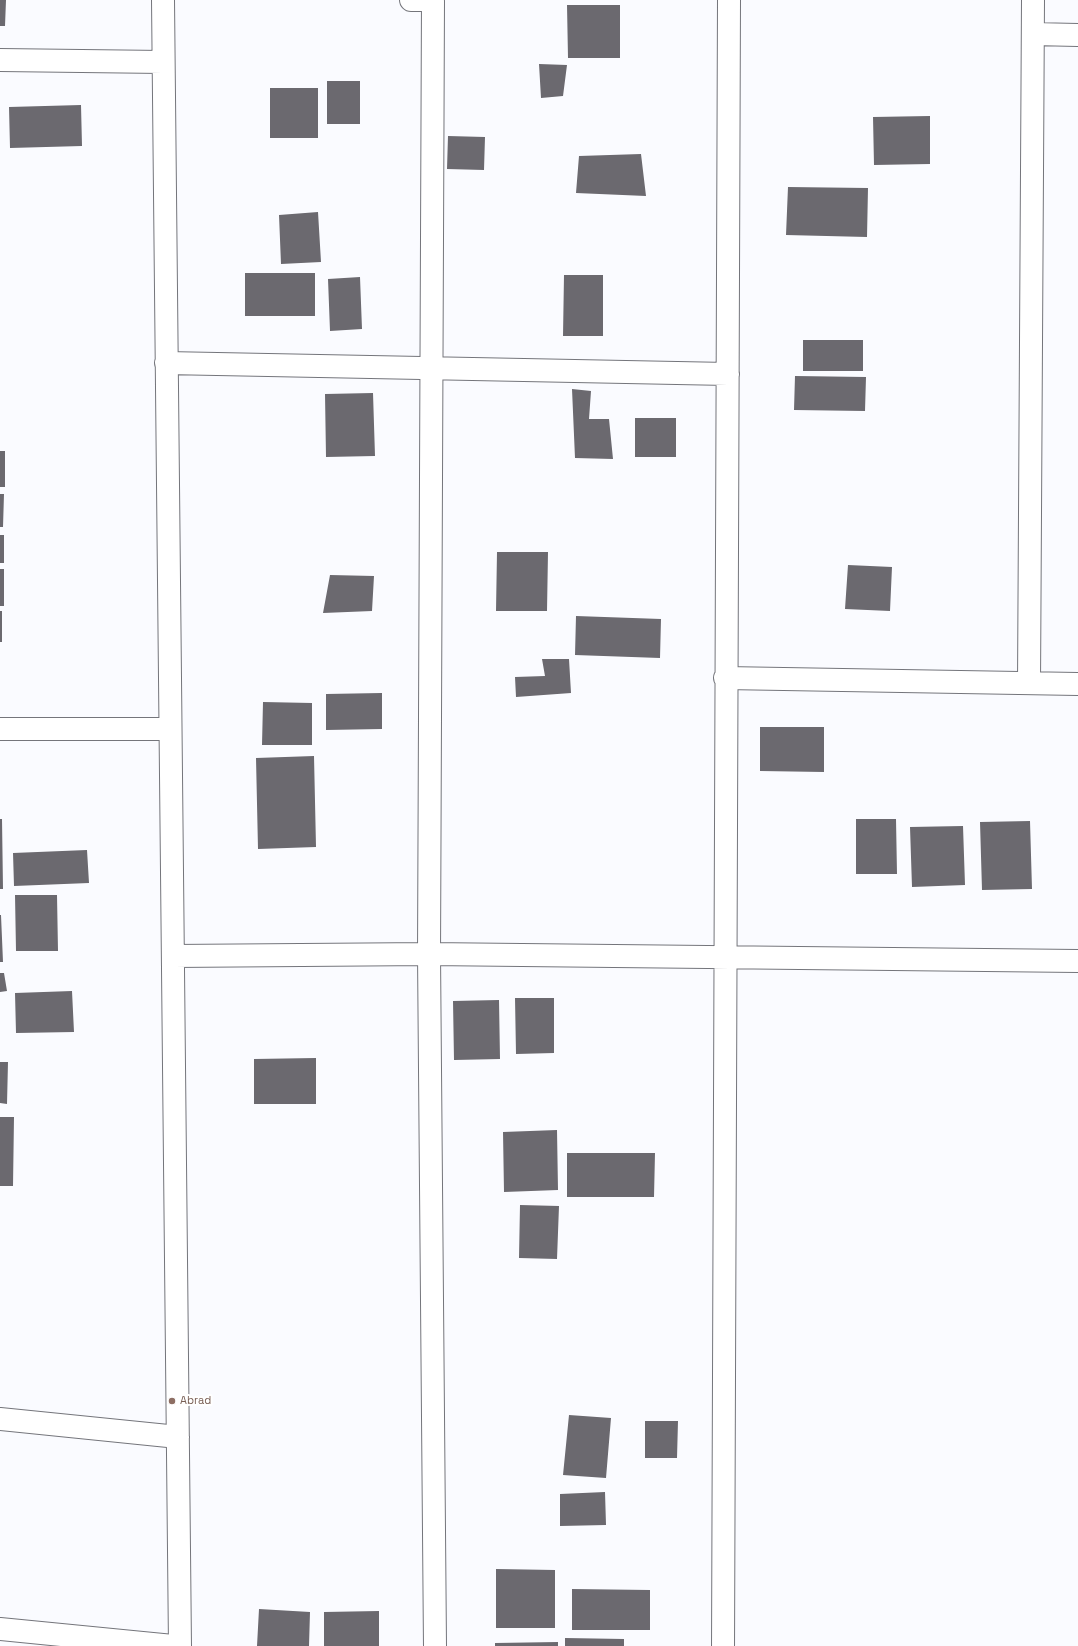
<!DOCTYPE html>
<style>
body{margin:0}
canvas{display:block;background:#fafbff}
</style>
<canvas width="1078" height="1646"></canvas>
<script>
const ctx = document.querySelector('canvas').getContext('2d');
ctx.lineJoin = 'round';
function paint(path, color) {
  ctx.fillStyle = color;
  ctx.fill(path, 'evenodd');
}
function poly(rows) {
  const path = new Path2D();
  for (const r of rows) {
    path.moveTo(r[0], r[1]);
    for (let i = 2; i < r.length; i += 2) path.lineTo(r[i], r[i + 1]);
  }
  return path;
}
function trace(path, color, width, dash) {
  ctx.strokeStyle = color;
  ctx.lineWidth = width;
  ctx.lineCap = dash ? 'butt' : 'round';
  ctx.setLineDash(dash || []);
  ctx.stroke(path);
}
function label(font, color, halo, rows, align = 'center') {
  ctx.font = font + ' "Space Grotesk",sans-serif';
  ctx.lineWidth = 4;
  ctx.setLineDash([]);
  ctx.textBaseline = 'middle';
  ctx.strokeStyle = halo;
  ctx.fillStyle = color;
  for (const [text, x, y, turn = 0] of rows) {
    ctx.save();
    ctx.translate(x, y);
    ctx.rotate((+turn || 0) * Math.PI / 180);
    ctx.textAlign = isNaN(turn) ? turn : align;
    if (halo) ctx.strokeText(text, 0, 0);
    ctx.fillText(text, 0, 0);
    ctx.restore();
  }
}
paint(poly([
 [0,0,6,0,5,26,0,26],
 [567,5,620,5,620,58,568,58],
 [539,64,567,65,563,96,541,98],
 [327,81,360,81,360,124,327,124],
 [270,88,318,88,318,138,270,138],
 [81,105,82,146,10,148,9,107],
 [930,116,930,164,874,165,873,117],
 [448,136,485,137,484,170,447,169],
 [641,154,646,196,576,193,579,156],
 [788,187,868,188,867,237,786,235],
 [318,212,321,262,281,264,279,215],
 [245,273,315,273,315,316,245,316],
 [564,275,603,275,603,336,563,336],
 [360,277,362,329,330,331,328,279],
 [803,340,863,340,863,371,803,371],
 [795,376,866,377,865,411,794,410],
 [572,389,591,391,589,419,609,419,613,459,575,458],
 [373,393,375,456,326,457,325,394],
 [635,418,676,418,676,457,635,457],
 [0,451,5,451,5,487,0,487],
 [0,494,4,494,3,527,0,527],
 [0,535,4,535,4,563,0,563],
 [497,552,548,552,547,611,496,611],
 [848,565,892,567,890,611,845,609],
 [0,569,4,569,4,606,0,606],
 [330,575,374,576,372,611,323,613],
 [0,611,2,611,2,642,0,642],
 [576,616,661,619,660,658,575,655],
 [542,659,569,659,571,693,516,697,515,677,545,676],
 [382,693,382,729,326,730,326,694],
 [263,702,312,703,312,745,262,745],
 [760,727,824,727,824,772,760,771],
 [314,756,316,847,258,849,256,758],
 [0,819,2,819,3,889,0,889],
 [856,819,896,819,897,874,856,874],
 [1030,821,1032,889,982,890,980,822],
 [963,826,965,885,912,887,910,827],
 [87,850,89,883,14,886,13,853],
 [15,895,57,895,58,951,16,951],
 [0,915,1,915,3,962,0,962],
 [0,973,4,973,7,991,0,992],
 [72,991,74,1032,16,1033,15,993],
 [515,998,554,998,554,1053,516,1054],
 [499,1000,500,1059,454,1060,453,1001],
 [316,1058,316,1104,254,1104,254,1059],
 [0,1062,8,1062,7,1104,0,1103],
 [0,1117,14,1117,13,1186,0,1186],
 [557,1130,558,1190,504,1192,503,1132],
 [567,1153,655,1153,654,1197,567,1197],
 [520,1205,559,1206,557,1259,519,1258],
 [569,1415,611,1418,606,1478,563,1475],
 [645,1421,678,1421,677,1458,645,1458],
 [605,1492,606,1525,560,1526,560,1494],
 [496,1569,555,1570,555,1628,496,1628],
 [572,1589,650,1590,650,1630,572,1630],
 [259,1609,310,1612,309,1646,257,1646],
 [379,1611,379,1646,324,1646,324,1612],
 [565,1638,624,1639,624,1646,565,1646],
 [558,1642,558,1646,495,1646,495,1643]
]), '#6b696f');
const street = poly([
 [163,0,180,1646],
 [411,0,433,0],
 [433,0,429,954,435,1646],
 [1033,34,1078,35],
 [0,60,163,62],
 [166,363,728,374],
 [725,678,1078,684],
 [1029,683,1033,0],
 [0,729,170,729],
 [173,956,429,954,1078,961],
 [0,1419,178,1437],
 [0,1629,173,1646],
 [723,1646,729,0]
]);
trace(street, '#74757b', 24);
trace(street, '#fff', 22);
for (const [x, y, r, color] of [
 [172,1401,4,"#8d6e63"]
]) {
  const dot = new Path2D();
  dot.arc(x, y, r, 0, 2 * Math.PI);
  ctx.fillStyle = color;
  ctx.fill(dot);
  trace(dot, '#fff', 1.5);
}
label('11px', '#785e54', '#fff', [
 ["Abrad",180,1401]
], 'left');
</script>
